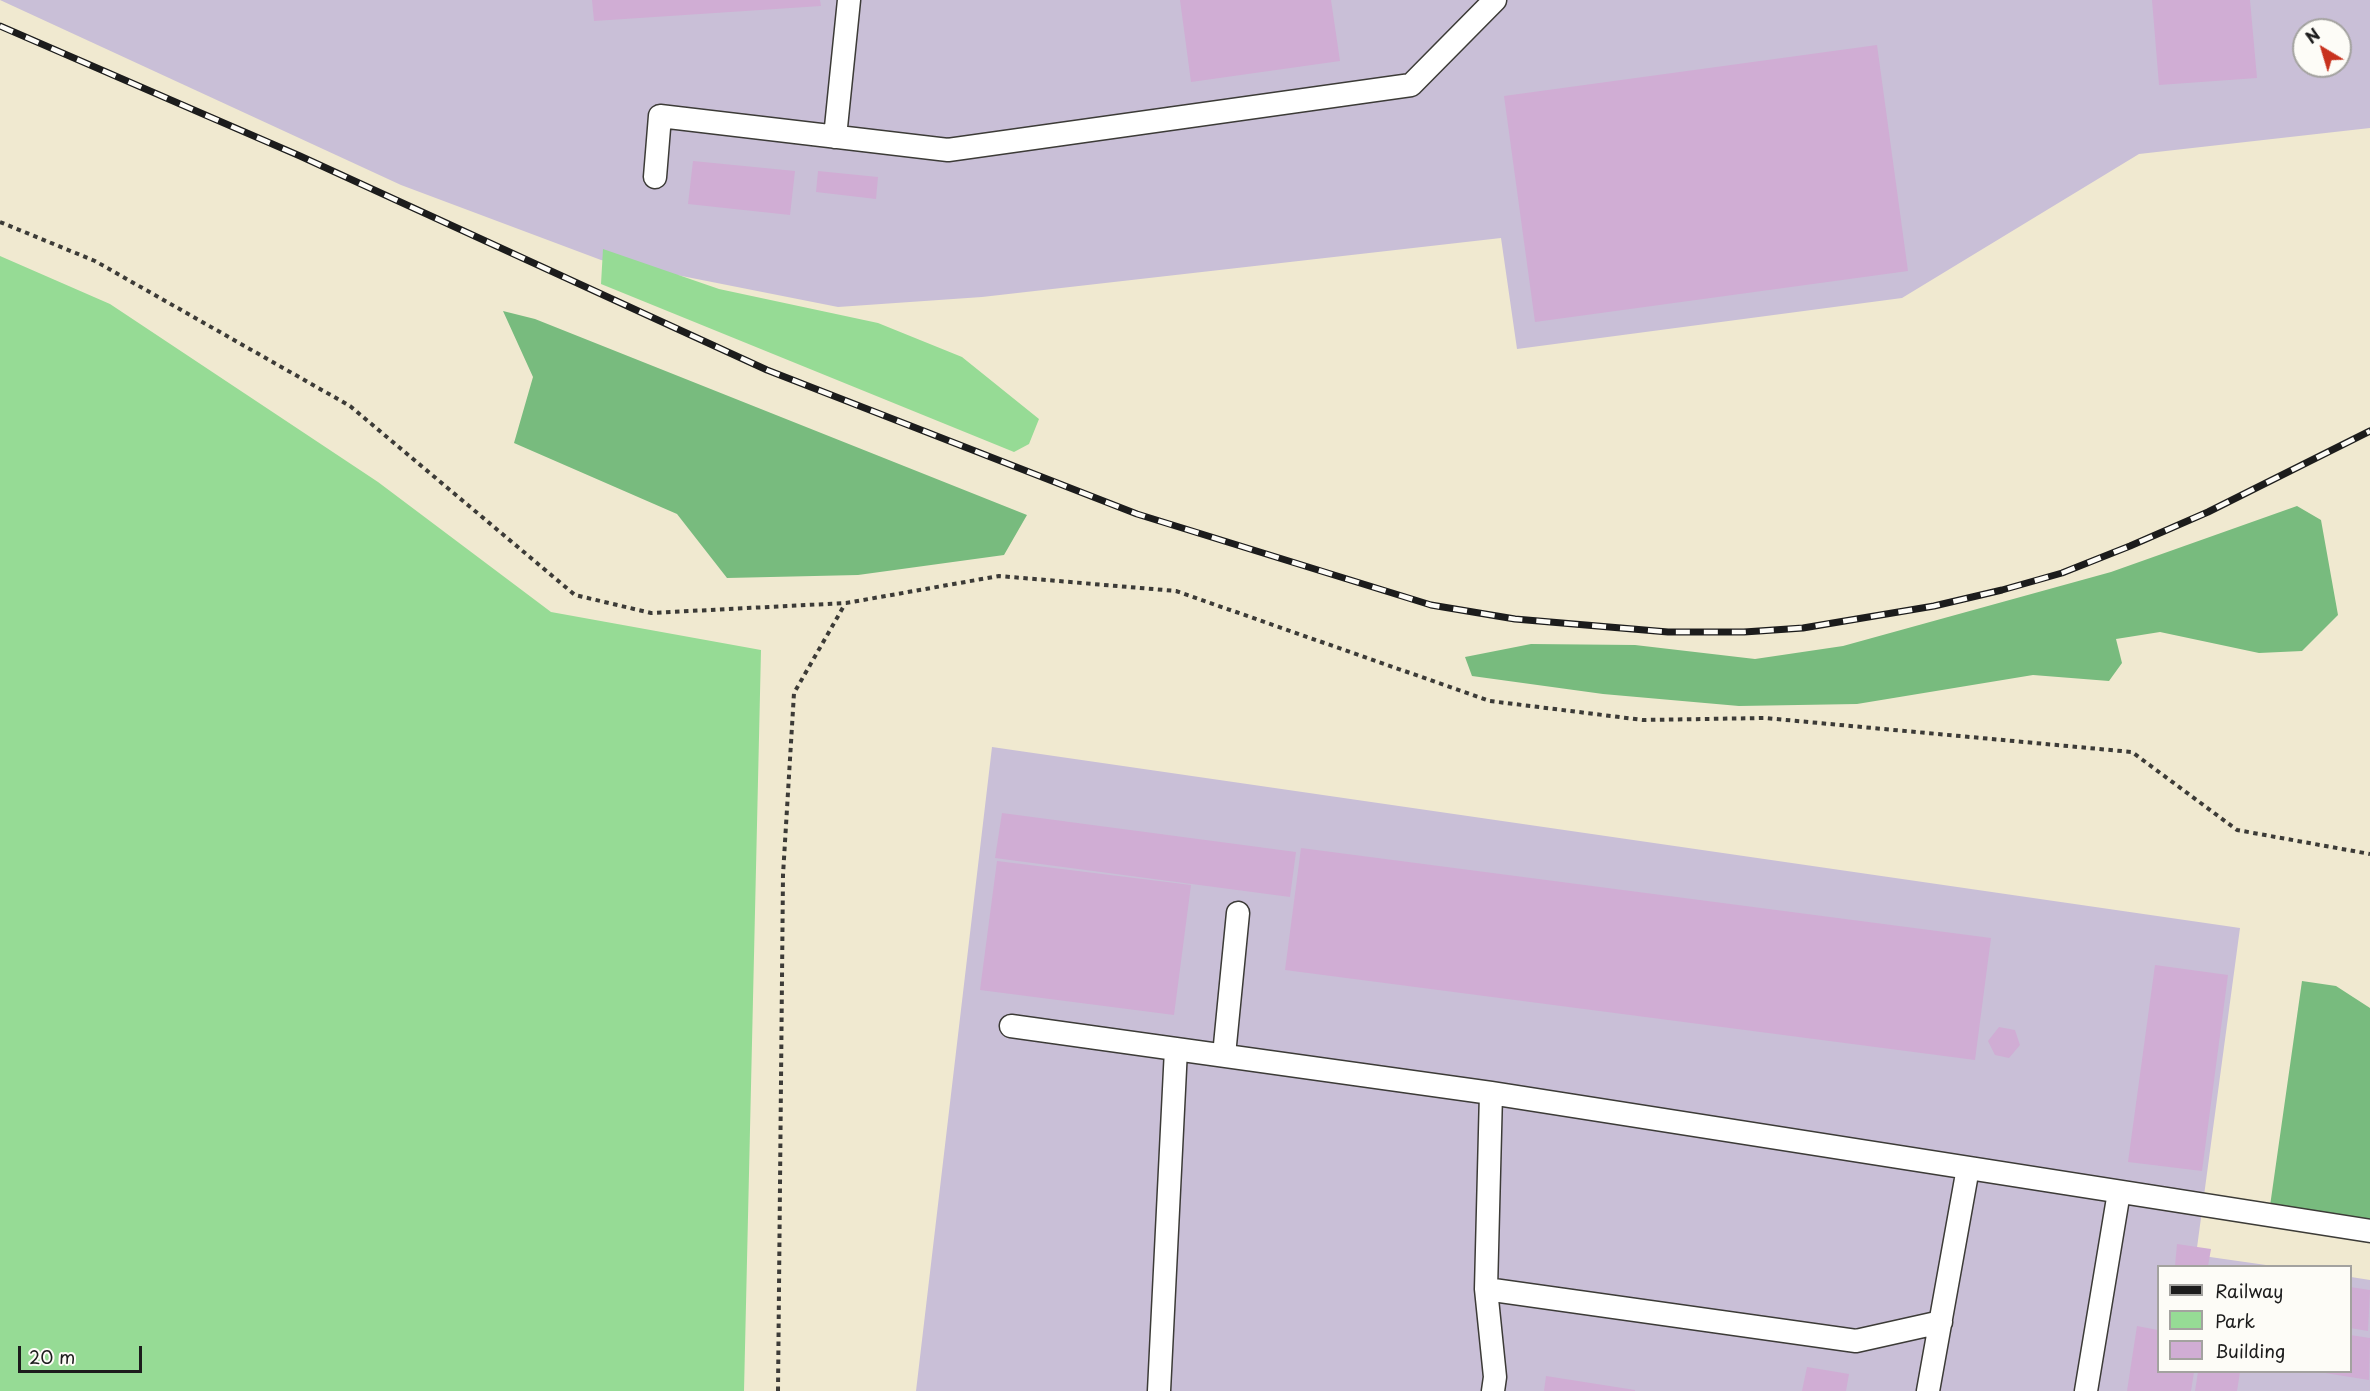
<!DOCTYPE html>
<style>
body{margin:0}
#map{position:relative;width:2370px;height:1391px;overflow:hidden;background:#f0e9d0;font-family:"Playpen Sans",sans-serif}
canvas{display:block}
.legend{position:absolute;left:2157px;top:1265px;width:195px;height:108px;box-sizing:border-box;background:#fdfcf7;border:2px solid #a3a29f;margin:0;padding:8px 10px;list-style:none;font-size:18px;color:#1c1c1c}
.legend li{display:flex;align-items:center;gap:12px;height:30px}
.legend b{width:30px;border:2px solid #a3a29f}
.north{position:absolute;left:2292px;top:18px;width:60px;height:60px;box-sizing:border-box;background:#fdfcf7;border:2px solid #a3a29f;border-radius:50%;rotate:322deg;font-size:16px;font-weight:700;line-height:24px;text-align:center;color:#1c1c1c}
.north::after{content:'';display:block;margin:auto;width:21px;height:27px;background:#c8321e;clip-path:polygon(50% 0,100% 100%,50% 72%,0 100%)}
.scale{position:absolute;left:18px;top:1346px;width:124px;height:27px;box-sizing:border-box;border:3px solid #1c1c1c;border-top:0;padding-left:8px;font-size:18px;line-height:21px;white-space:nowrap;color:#1c1c1c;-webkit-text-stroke:4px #fdfcf7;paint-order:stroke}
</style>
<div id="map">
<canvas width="2370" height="1391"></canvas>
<ul class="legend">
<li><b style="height:8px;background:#1c1c1c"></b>Railway</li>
<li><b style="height:16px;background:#96db95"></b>Park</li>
<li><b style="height:16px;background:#d0add4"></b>Building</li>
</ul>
<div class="north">N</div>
<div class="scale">20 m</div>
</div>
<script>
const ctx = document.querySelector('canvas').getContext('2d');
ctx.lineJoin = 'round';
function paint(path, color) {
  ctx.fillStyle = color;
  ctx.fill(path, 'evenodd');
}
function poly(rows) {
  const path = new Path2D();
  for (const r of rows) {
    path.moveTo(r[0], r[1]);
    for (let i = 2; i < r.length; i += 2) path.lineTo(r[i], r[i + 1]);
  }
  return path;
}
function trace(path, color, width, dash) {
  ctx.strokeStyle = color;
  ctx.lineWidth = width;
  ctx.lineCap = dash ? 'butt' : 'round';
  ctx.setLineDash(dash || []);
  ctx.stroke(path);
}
paint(poly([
 [0,0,2370,0,2370,128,2139,154,1902,298,1517,349,1501,238,982,297,838,307,601,260,401,185],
 [2304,30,2340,30,2340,66,2304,66],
 [992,747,2240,928,2196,1255,2273,1266,2158,1266,2158,1372,2350,1372,2351,1277,2370,1280,2370,1391,916,1391]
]), '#c9bfd7');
paint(poly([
 [603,249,719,289,878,323,962,357,1039,419,1029,444,1014,452,601,284],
 [0,256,110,304,378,482,551,612,761,650,744,1391,0,1391]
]), '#96db95');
paint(poly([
 [503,311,535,319,1027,515,1004,555,858,575,727,578,677,514,514,443,533,377],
 [2297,506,2321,520,2338,615,2302,651,2259,653,2160,632,2116,639,2122,663,2109,681,2033,675,1857,704,1739,706,1603,694,1472,676,1465,657,1531,644,1635,645,1755,659,1843,646,2111,572],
 [2302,981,2336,986,2370,1008,2370,1220,2270,1206]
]), '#78bb7e');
paint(poly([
 [592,0,820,0,821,6,594,21],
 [1180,0,1331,0,1340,61,1191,82],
 [2152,0,2250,0,2257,78,2159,85],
 [1877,45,1908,271,1535,322,1504,96],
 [693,161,795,171,790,215,688,204],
 [818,171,878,177,876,199,816,192],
 [1002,813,1296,852,1290,897,995,858],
 [1301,848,1991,938,1975,1060,1285,970],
 [997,861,1191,885,1174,1015,980,990],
 [2155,965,2228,975,2202,1171,2128,1162],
 [1999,1027,2015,1030,2020,1045,2009,1058,1995,1055,1988,1041],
 [2177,1244,2211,1249,2208,1266,2175,1266],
 [2350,1287,2370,1290,2368,1331,2350,1328],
 [2137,1326,2158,1330,2158,1372,2194,1372,2191,1391,2127,1391],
 [2350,1335,2370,1338,2369,1380,2325,1373,2350,1372],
 [1807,1367,1849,1374,1846,1391,1802,1391],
 [2198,1372,2240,1372,2237,1391,2195,1391],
 [1546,1376,1635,1390,1635,1391,1544,1391]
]), '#d0add4');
const service = poly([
 [835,137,849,0],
 [655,177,660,116,948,150,1411,85,1495,0],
 [1011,1026,1491,1093,2370,1231],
 [1224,1055,1238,913],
 [1491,1093,1486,1289,1495,1377,1493,1391],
 [1486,1289,1856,1341,1941,1322],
 [1159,1391,1176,1049],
 [1928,1391,1968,1168],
 [2086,1391,2119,1192]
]);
trace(service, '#3c3b37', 25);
trace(poly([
 [0,222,95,261,350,406,575,595,651,613,846,603,999,576,1176,591,1490,701,1643,720,1765,718,2132,752,2237,830,2370,854],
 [778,1391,783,875,794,693,845,604]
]), '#3c3b37', 4, [4.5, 4.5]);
trace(service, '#fff', 22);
const rail = poly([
 [0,26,300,156,767,370,1137,514,1431,605,1515,619,1668,632,1744,632,1803,628,1934,606,2002,590,2062,573,2130,546,2208,512,2370,431]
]);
trace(rail, '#1c1c1c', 7);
trace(rail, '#fdfcf7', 4.5, [14]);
</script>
